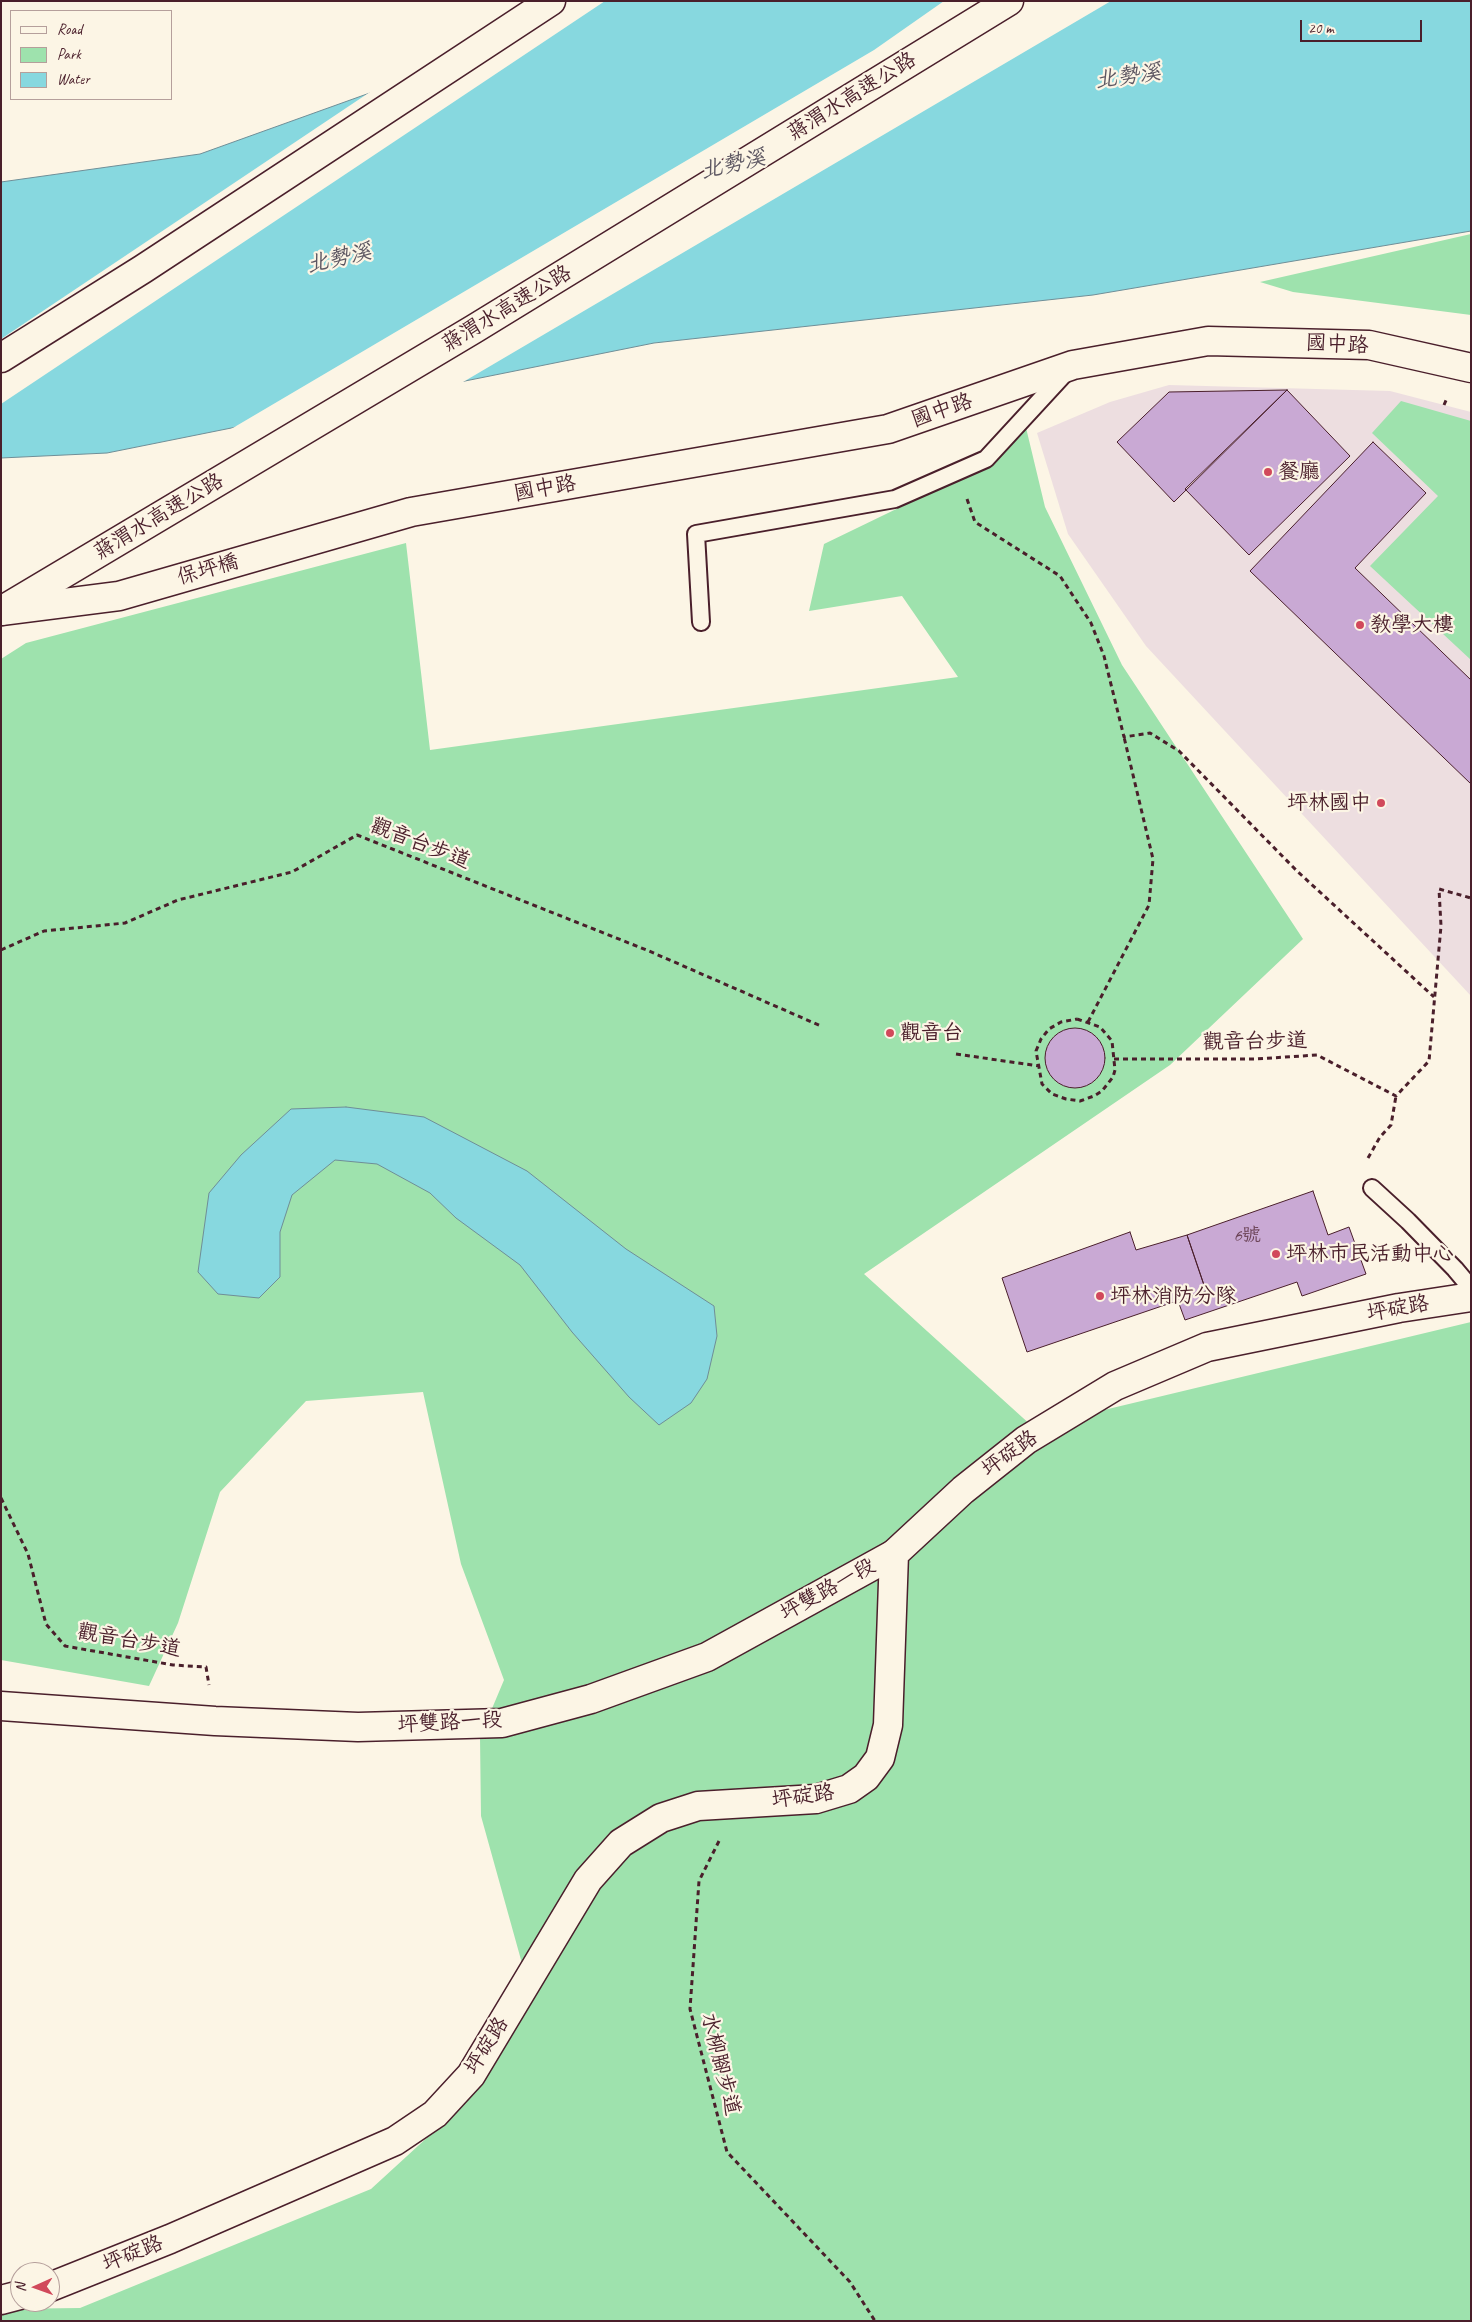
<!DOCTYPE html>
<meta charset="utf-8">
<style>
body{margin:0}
#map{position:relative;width:1472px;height:2322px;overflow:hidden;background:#fcf5e5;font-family:Caveat,sans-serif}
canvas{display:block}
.frame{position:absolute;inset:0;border:2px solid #4a1f2b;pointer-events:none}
.legend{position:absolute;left:10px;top:10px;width:162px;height:90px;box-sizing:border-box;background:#fcf5e5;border:1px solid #b59f9b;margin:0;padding:6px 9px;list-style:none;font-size:15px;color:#4a1f2b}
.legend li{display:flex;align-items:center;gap:10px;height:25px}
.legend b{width:25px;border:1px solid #b59f9b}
.north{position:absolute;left:10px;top:2262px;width:50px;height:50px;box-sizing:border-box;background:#fcf5e5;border:1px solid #b59f9b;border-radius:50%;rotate:268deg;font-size:14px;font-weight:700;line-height:20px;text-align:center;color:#4a1f2b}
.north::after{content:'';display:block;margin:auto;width:18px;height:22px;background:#d1495b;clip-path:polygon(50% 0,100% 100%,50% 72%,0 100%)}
.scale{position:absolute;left:1300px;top:20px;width:122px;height:22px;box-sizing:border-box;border:2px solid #4a1f2b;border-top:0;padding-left:6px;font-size:15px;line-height:18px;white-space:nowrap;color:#4a1f2b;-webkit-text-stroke:4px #fcf5e5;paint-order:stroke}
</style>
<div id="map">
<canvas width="1472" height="2322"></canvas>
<div class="frame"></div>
<ul class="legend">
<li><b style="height:6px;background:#fcf5e5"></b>Road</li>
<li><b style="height:14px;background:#9ee2ad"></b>Park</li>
<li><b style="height:14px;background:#87d8df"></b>Water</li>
</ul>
<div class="north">N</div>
<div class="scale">20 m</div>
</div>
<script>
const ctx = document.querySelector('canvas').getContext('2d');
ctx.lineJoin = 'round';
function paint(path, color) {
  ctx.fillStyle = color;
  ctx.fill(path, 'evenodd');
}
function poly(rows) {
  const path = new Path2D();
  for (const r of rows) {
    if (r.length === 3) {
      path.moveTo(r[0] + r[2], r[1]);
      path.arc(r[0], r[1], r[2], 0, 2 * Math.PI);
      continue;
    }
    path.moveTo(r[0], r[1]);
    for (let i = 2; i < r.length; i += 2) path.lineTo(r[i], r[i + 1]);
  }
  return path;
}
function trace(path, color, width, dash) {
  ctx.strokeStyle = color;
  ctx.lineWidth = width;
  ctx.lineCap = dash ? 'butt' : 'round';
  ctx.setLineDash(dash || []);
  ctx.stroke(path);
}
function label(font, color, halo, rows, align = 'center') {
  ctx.font = font + ' Caveat,"LXGW WenKai TC",sans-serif';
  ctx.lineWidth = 4.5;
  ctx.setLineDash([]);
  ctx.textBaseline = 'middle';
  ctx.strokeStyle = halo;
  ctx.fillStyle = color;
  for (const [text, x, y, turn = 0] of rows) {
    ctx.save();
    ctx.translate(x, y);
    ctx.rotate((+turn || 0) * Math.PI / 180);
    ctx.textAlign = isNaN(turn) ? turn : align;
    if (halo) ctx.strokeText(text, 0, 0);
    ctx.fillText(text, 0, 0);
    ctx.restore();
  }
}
paint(poly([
 [1169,385,1390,391,1471,412,1471,996,1146,646,1068,534,1037,433,1110,402]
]), '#eddee0');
paint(poly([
 [1471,234,1471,315,1293,292,1260,282],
 [1401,401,1471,421,1471,660,1370,566,1438,496,1372,433],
 [1022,411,1045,507,1122,665,1303,939,1170,1065,864,1274,1033,1427,1471,1322,1471,2321,1,2321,1,2309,80,2308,371,2189,466,2102,528,1985,481,1816,480,1737,504,1680,461,1564,423,1392,306,1401,220,1492,178,1623,149,1686,1,1660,1,659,26,643,406,543,430,750,958,677,902,596,809,611,824,544,948,484]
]), '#9ee2ad');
const water = poly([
 [585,1,1471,1,1471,231,1093,295,654,343,107,453,1,458,1,182,200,154,456,62,585,1],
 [346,1107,424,1117,527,1171,626,1249,714,1306,717,1336,707,1379,691,1403,659,1425,629,1397,572,1332,520,1265,456,1218,430,1193,377,1164,335,1160,292,1195,280,1232,280,1277,259,1298,218,1294,198,1272,209,1193,241,1155,291,1109,346,1107]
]);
paint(water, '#87d8df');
trace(water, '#6f8e97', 1);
paint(poly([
 [579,1,605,1,1,404,1,339,376,88,455,60],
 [944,1,1111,1,458,385,226,432,874,50]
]), '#fcf5e5');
const building = poly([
 [1287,390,1350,456,1249,555,1185,489,1287,390],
 [1287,390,1174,502,1117,442,1169,392,1287,390],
 [1373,442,1426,493,1355,568,1471,680,1471,784,1250,571,1373,442],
 [1075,1058,30],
 [1313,1191,1328,1235,1349,1227,1366,1274,1302,1296,1297,1282,1185,1320,1178,1301,1206,1291,1187,1235,1313,1191],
 [1130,1232,1136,1250,1187,1235,1206,1291,1027,1352,1002,1278,1130,1232]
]);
paint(building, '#c9a9d4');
trace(building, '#4a1f2b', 1);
const service = poly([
 [701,622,696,534,895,499,986,459,1068,370],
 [1372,1188,1408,1221,1455,1269,1471,1288]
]);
const minor = poly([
 [1,611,119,596,411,512,888,429,1073,365,1208,341,1369,345,1471,368]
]);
const tertiary = poly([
 [1,1706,215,1721,358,1727,502,1723,591,1699,707,1657,894,1554]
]);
const secondary = poly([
 [50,2287,170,2239,395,2141,435,2114,471,2075,588,1880,621,1843,661,1818,698,1806,816,1799,849,1789,866,1777,880,1758,888,1725,894,1554,963,1490,1026,1440,1115,1386,1207,1347,1399,1308,1471,1297],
 [1,2300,20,2295]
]);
const motorway = poly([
 [1,358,143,269,551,1],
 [1,611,474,329,1009,1]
]);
trace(service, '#4a1f2b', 20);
trace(minor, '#4a1f2b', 31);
trace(tertiary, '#4a1f2b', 31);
trace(secondary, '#4a1f2b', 31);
trace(motorway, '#4a1f2b', 31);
trace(poly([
 [1444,405,1447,398],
 [967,499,975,522,1060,576,1091,623,1104,656,1124,737,1150,733,1179,751,1297,871,1434,997],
 [1,950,44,931,125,923,178,900,292,872,357,835,649,951,821,1026],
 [1077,1019,1100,1027,1112,1041,1115,1070,1113,1077,1102,1091,1094,1096,1080,1101,1066,1099,1052,1094,1042,1084,1036,1051,1041,1039,1049,1029,1061,1022,1077,1019],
 [1088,1022,1149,905,1153,859,1124,737],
 [956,1054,1039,1066],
 [1114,1059,1255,1059,1317,1055,1396,1096,1429,1061,1441,926,1439,889,1471,898],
 [1368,1158,1380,1137,1391,1125,1396,1096],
 [1,1498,28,1554,46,1624,65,1646,173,1665,206,1667,209,1685],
 [719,1841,699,1881,690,2009,727,2152,850,2282,875,2321]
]), '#4a1f2b', 3, [5, 4]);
trace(service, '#fcf5e5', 16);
trace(minor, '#fcf5e5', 28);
trace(tertiary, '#fcf5e5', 28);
trace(secondary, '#fcf5e5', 28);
trace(motorway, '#fcf5e5', 28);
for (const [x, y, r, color] of [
 [1268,472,5,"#d1495b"],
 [1360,625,5,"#d1495b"],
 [1381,803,5,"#d1495b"],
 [890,1033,5,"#d1495b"],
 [1276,1254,5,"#d1495b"],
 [1100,1296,5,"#d1495b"]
]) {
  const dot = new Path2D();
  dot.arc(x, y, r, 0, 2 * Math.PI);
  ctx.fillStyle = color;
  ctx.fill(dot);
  trace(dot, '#fcf5e5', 2);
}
label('19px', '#6a4255', null, [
 ["6號",1247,1236]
]);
label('21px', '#4a1f2b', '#fcf5e5', [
 ["蔣渭水高速公路",852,97,-32],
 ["蔣渭水高速公路",507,309,-31],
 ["國中路",1337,345,3],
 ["國中路",942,411,-19],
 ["國中路",545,489,-10],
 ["蔣渭水高速公路",159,517,-31],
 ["保坪橋",208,570,-16],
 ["觀音台步道",420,844,21],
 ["觀音台步道",1255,1042,-1],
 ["坪碇路",1398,1309,-10],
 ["坪碇路",1010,1454,-36],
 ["坪雙路一段",828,1590,-29],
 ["觀音台步道",129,1641,10],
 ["坪雙路一段",450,1723,-3],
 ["坪碇路",803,1797,-8],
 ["坪碇路",487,2046,-58],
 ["水柳腳步道",720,2064,76],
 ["坪碇路",133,2254,-22]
]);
label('21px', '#4a1f2b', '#fcf5e5', [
 ["餐廳",1278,472],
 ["教學大樓",1370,625],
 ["坪林國中",1371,803,"right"],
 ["觀音台",900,1033],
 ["坪林市民活動中心",1286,1254],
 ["坪林消防分隊",1110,1296]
], 'left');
label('italic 22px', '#5c5661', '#fcf5e5', [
 ["北勢溪",1128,77,-8],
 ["北勢溪",733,165,-13],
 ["北勢溪",339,259,-13]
]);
</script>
